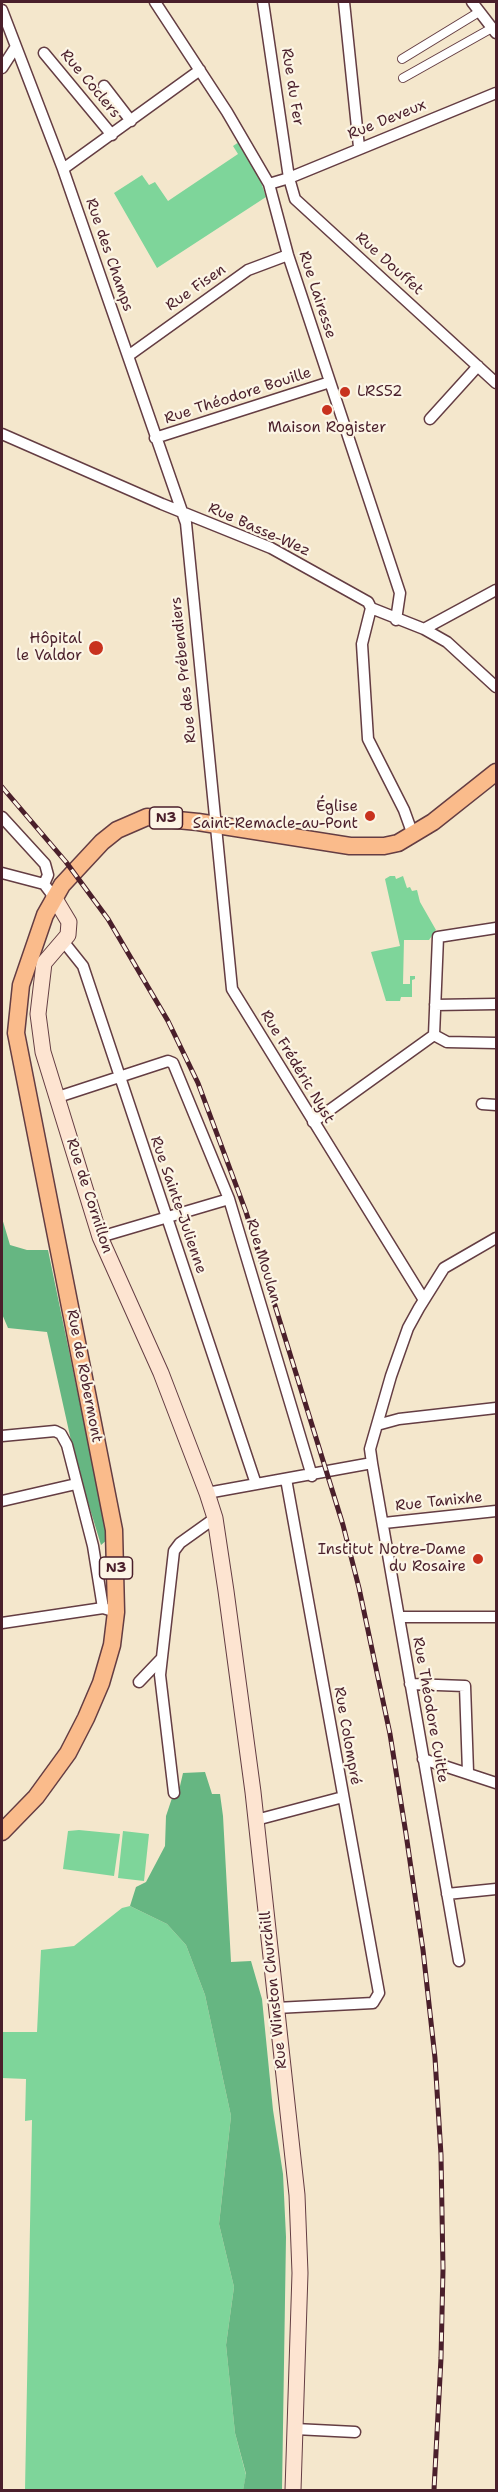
<!DOCTYPE html>
<meta charset="utf-8">
<style>
body{margin:0}
#map{position:relative;width:498px;height:2492px;overflow:hidden;background:#f4e7cc;font-family:"Shantell Sans",sans-serif}
canvas{display:block}
.frame{position:absolute;inset:0;border:3px solid #4a1f2b;pointer-events:none}
</style>
<div id="map">
<canvas width="498" height="2492"></canvas>
<div class="frame"></div>
</div>
<script>
const ctx = document.querySelector('canvas').getContext('2d');
ctx.lineJoin = 'round';
function paint(path, color) {
  ctx.fillStyle = color;
  ctx.fill(path, 'evenodd');
}
function poly(rows) {
  const path = new Path2D();
  for (const r of rows) {
    path.moveTo(r[0], r[1]);
    for (let i = 2; i < r.length; i += 2) path.lineTo(r[i], r[i + 1]);
  }
  return path;
}
function trace(path, color, width, dash) {
  ctx.strokeStyle = color;
  ctx.lineWidth = width;
  ctx.lineCap = dash ? 'butt' : 'round';
  ctx.setLineDash(dash || []);
  ctx.stroke(path);
}
function label(font, color, halo, rows, align = 'center') {
  ctx.font = font + ' "Shantell Sans",sans-serif';
  ctx.lineWidth = 4.5;
  ctx.setLineDash([]);
  ctx.textBaseline = 'middle';
  ctx.strokeStyle = halo;
  ctx.fillStyle = color;
  for (const [text, x, y, turn = 0] of rows) {
    ctx.save();
    ctx.translate(x, y);
    ctx.rotate((+turn || 0) * Math.PI / 180);
    ctx.textAlign = isNaN(turn) ? turn : align;
    if (halo) ctx.strokeText(text, 0, 0);
    ctx.fillText(text, 0, 0);
    ctx.restore();
  }
}
paint(poly([
 [239,142,259,176,266,197,157,268,114,193,142,175,149,185,155,182,168,201,238,154,233,146],
 [390,876,395,876,396,879,403,876,407,888,410,887,412,891,417,890,420,902,436,930,429,940,404,940,403,984,410,984,410,976,415,976,415,979,412,980,412,997,401,997,400,1001,386,1001,371,952,400,946,385,879],
 [79,1830,120,1834,114,1876,63,1869,68,1831],
 [123,1831,149,1834,144,1881,118,1878],
 [130,1906,167,1924,186,1945,205,1995,231,2116,219,2224,234,2287,226,2345,235,2433,246,2475,243,2490,25,2490,32,2120,25,2121,26,2079,2,2078,2,2032,37,2032,41,1950,74,1946,122,1908]
]), '#7ed59a');
paint(poly([
 [2,1218,10,1245,27,1250,48,1250,108,1539,101,1545,76,1463,47,1332,8,1328,2,1314],
 [205,1772,212,1794,220,1794,223,1816,231,1962,251,1961,262,1999,273,2110,283,2174,286,2237,282,2490,243,2490,246,2474,235,2433,226,2345,234,2287,219,2224,231,2116,205,1995,186,1945,167,1924,130,1906,136,1887,146,1882,165,1846,166,1816,172,1798,180,1786,183,1773]
]), '#66b682');
const pedestrian = poly([
 [402,59,479,12],
 [403,78,492,28]
]);
const minor = poly([
 [155,2,227,112,269,184,288,255,400,593,396,620],
 [263,2,289,178,295,199,496,383],
 [344,2,359,147],
 [472,2,496,33],
 [2,10,63,169,186,523,232,989,424,1300],
 [44,53,112,135],
 [2,68,15,48],
 [104,86,131,121],
 [63,169,200,70],
 [269,184,289,178,496,93],
 [128,356,248,270,288,255],
 [430,419,478,366],
 [2,434,162,504,271,548,368,602,371,608,424,629,447,642,496,687],
 [155,438,330,382],
 [371,608,362,644,368,739,404,810,413,835],
 [424,629,496,590],
 [2,817,45,864,48,875,44,884],
 [2,873,44,884,54,897],
 [63,941,83,966,256,1484],
 [435,1005,496,1004],
 [434,1035,438,937,496,928],
 [58,1097,168,1061,173,1063,229,1199,312,1476],
 [482,1104,496,1105],
 [313,1122,434,1035,447,1042,496,1043],
 [100,1237,229,1199],
 [377,1425,399,1419,496,1408],
 [2,1436,55,1431,61,1434,67,1445,93,1546,103,1608,116,1612],
 [372,1463,459,1961],
 [207,1493,372,1463,370,1449,391,1376,408,1328,419,1308,444,1268,496,1238],
 [2,1501,76,1484],
 [384,1523,496,1511],
 [399,1617,496,1617],
 [2,1623,103,1608],
 [139,1682,161,1659],
 [410,1684,465,1686,468,1772],
 [423,1759,496,1783],
 [174,1793,160,1675,174,1551,180,1543,215,1518],
 [256,1820,343,1797],
 [447,1894,496,1889],
 [276,2008,373,2003,379,1993,286,1479],
 [295,2429,355,2432]
]);
const secondary = poly([
 [54,897,69,922,68,935,44,963,38,1014,43,1052,100,1237,161,1373,207,1493,215,1518,226,1591,253,1792,297,2195,300,2273,293,2490]
]);
const primary = poly([
 [2,1832,36,1797,68,1753,86,1718,101,1683,112,1645,116,1612,114,1530,16,1033,21,985,45,915,62,885,102,842,117,830,147,817,198,822,350,846,384,846,398,843,433,822,496,772]
]);
trace(pedestrian, '#643d43', 10);
trace(minor, '#643d43', 13);
trace(secondary, '#643d43', 17);
trace(primary, '#643d43', 19);
trace(pedestrian, '#fff', 8);
trace(minor, '#fff', 10);
trace(secondary, '#fde4d1', 15);
trace(primary, '#fabb8b', 16);
const rail = poly([
 [2,787,66,862,108,919,168,1021,198,1083,246,1212,343,1525,359,1588,390,1734,406,1834,423,1950,435,2058,441,2155,443,2269,441,2358,434,2490]
]);
trace(rail, '#4a1f2b', 5);
trace(rail, '#fcf5e5', 3, [9]);
for (const [x, y, r, color] of [
 [345,392,6,"#c8321e"],
 [327,410,6,"#c8321e"],
 [96,648,8,"#c8321e"],
 [370,816,6,"#c8321e"],
 [478,1559,6,"#c8321e"]
]) {
  const dot = new Path2D();
  dot.arc(x, y, r, 0, 2 * Math.PI);
  ctx.fillStyle = color;
  ctx.fill(dot);
  trace(dot, '#fcf5e5', 2);
}
for (const [x, y, w] of [
 [166,818,33],
 [116,1568,33]
]) {
  const box = new Path2D();
  box.roundRect(x - w / 2, y - 11, w, 22, 4.5);
  ctx.fillStyle = '#fcf5e5';
  ctx.fill(box);
  trace(box, '#4a1f2b', 1.5);
}
label('bold 14px', '#4a1f2b', null, [
 ["N3",166,818],
 ["N3",116,1568]
]);
label('15px', '#4a1f2b', '#fcf5e5', [
 ["Rue Coclers",90,84,50],
 ["Rue du Fer",292,87,81],
 ["Rue Deveux",387,120,-22],
 ["Rue des Champs",109,255,71],
 ["Rue Douffet",389,264,42],
 ["Rue Fisen",196,288,-35],
 ["Rue Lairesse",317,295,72],
 ["Rue Théodore Bouille",238,396,-18],
 ["Rue Basse-Wez",259,530,24],
 ["Rue des Prébendiers",184,670,-96],
 ["Rue Frédéric Nyst",297,1067,59],
 ["Rue de Cornillon",89,1196,72],
 ["Rue Sainte-Julienne",178,1205,71],
 ["Rue Moulan",263,1261,73],
 ["Rue de Robermont",84,1376,79],
 ["Rue Tanixhe",439,1502,-6],
 ["Rue Théodore Cuitte",430,1710,80],
 ["Rue Colompré",347,1736,80],
 ["Rue Winston Churchill",274,1990,-96]
]);
label('15px', '#4a1f2b', '#fcf5e5', [
 ["LRS52",357,392,"left"],
 ["Maison Rogister",327,428,"center"],
 ["Hôpital",82,639],
 ["le Valdor",82,656],
 ["Église",358,807],
 ["Saint-Remacle-au-Pont",358,824],
 ["Institut Notre-Dame",466,1550],
 ["du Rosaire",466,1567]
], 'right');
</script>
